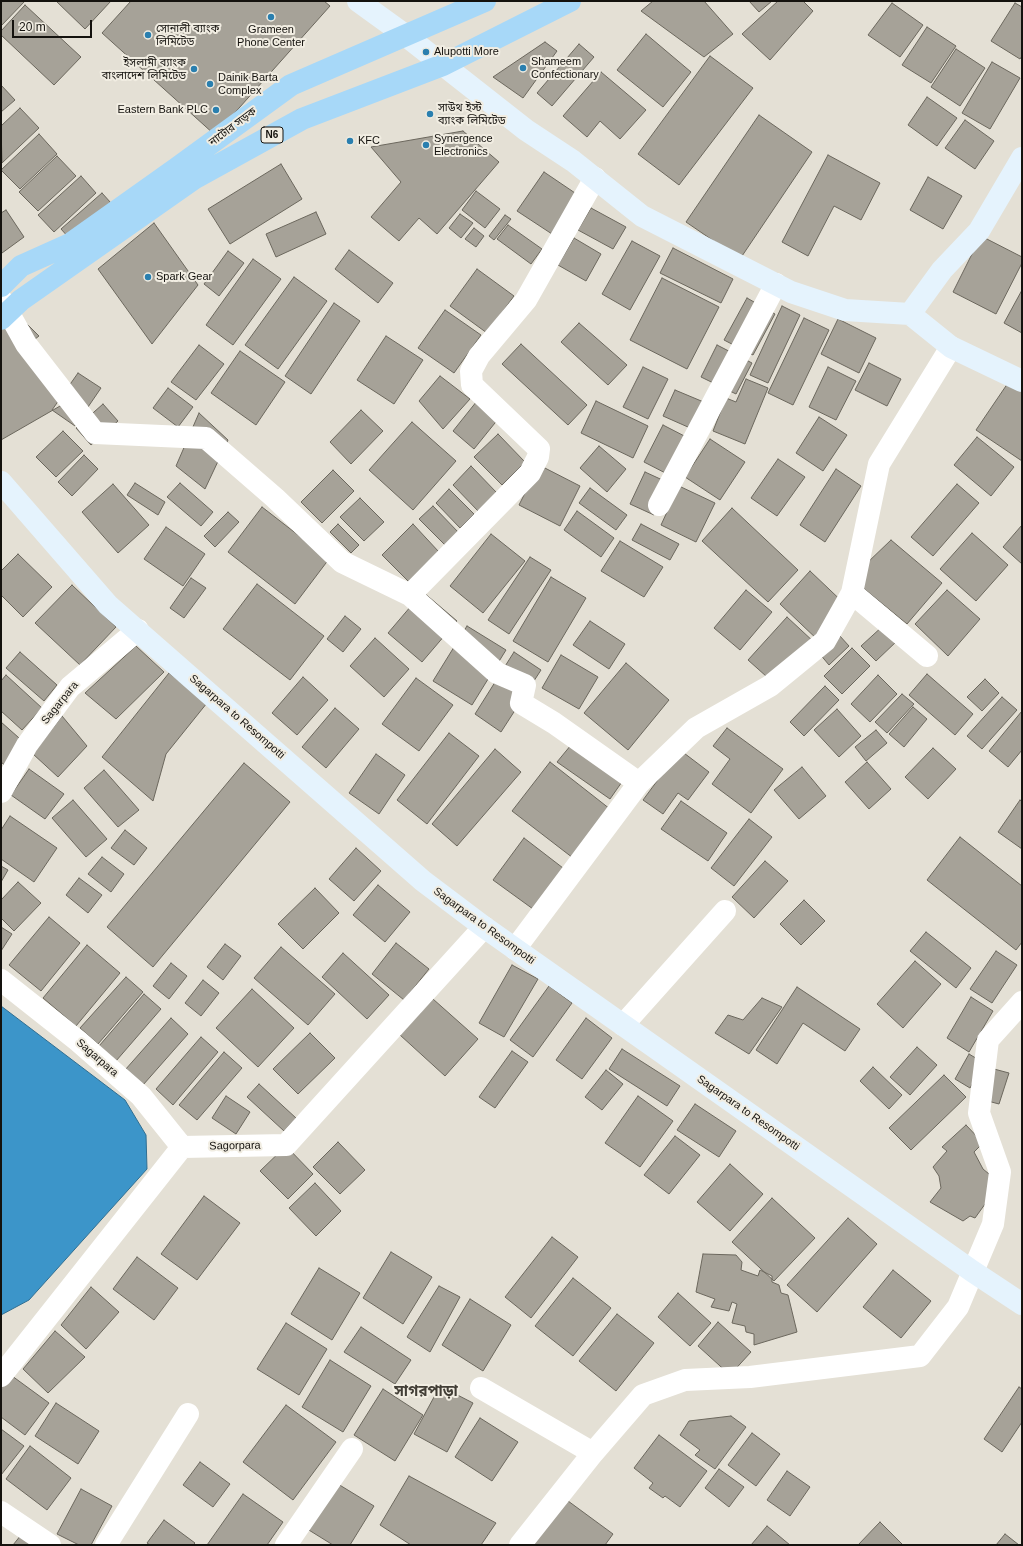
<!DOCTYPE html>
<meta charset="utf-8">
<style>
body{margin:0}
#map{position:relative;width:1023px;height:1546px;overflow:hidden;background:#e4e0d5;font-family:Arial,sans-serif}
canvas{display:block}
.frame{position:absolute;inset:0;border:2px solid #14120e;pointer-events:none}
.scale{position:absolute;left:12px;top:20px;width:80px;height:18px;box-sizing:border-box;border:2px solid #14120e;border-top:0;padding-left:5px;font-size:12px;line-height:14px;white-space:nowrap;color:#14120e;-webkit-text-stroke:3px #f1ede2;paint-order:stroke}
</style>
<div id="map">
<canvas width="1023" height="1546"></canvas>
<div class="frame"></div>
<div class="scale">20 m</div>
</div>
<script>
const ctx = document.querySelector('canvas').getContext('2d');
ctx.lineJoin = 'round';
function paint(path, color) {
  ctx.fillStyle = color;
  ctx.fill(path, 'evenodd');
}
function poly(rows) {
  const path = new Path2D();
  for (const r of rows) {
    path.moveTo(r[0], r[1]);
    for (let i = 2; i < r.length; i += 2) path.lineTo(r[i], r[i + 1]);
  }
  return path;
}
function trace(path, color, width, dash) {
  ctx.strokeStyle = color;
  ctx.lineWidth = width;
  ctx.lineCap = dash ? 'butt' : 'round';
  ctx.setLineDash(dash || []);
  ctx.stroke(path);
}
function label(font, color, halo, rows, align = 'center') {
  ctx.font = font + ' Arial,"Noto Sans Bengali",sans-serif';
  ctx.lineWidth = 4;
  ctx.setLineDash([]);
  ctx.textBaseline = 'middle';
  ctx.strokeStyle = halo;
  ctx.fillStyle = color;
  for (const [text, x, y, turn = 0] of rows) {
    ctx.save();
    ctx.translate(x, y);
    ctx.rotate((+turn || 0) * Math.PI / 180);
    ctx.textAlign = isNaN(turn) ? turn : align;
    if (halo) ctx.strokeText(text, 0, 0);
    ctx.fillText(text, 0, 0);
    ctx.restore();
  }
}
const water = poly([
 [1,1006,125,1100,146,1135,147,1169,29,1300,1,1315,1,1006]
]);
paint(water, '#3c95c9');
trace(water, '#306e91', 1);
const building = poly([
 [1,1,25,1,1,26,1,1],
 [56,1,111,1,85,29,56,1],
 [131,1,324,1,330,6,215,135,102,33,131,1],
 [653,1,704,1,733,34,704,57,641,11,653,1],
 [749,1,772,1,759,12,749,1],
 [778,1,803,1,813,11,770,60,742,34,778,1],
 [892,3,923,25,900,57,868,35,892,3],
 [1015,3,1022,7,1022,56,1020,59,991,41,1015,3],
 [25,5,81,57,54,85,1,35,1,31,25,5],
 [927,27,956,46,931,83,902,65,927,27],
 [646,34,691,72,663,107,617,70,646,34],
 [545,42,557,51,523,98,493,77,545,42],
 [579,44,594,57,552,106,537,93,579,44],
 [956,49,985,68,960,106,931,87,956,49],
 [710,56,753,88,679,185,638,154,710,56],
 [992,62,1020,78,990,129,962,113,992,62],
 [601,72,646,110,620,139,600,121,587,137,563,116,601,72],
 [1,85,15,100,1,112,1,85],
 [927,97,957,118,937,146,908,125,927,97],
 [20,108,39,128,2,163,1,126,20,108],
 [759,115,812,152,740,259,686,222,759,115],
 [965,120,994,141,975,169,945,148,965,120],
 [463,131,499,162,437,234,419,218,399,241,371,217,401,182,371,147,463,131],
 [39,134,57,154,20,189,1,170,39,134],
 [828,155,880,183,861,220,834,206,808,256,782,242,828,155],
 [57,156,76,176,38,211,19,192,57,156],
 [281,164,302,199,230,244,208,209,281,164],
 [544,172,578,195,552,234,517,211,544,172],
 [81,176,96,193,54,232,38,215,81,176],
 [928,177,962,196,943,229,910,210,928,177],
 [476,191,500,209,485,228,462,210,476,191],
 [102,193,111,203,70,239,61,229,102,193],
 [591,208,626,227,613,249,578,230,591,208],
 [6,210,24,237,2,253,1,251,1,213,6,210],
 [316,212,326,234,276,257,266,234,316,212],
 [460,214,473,223,461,238,449,228,460,214],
 [505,215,511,219,494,240,489,236,505,215],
 [154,223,198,285,152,344,98,269,154,223],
 [508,225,542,249,531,264,497,239,508,225],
 [474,228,484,236,476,247,465,239,474,228],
 [981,236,1022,257,1022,263,996,314,953,292,981,236],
 [574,238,601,254,586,281,558,265,574,238],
 [632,241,660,256,630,310,602,294,632,241],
 [673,248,733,279,721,303,660,273,673,248],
 [349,250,393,283,378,303,335,269,349,250],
 [228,251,244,263,219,296,204,284,228,251],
 [253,259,281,279,233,345,206,325,253,259],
 [477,269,514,296,487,333,450,306,477,269],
 [294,277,327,301,278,369,245,345,294,277],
 [662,278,719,307,687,369,630,340,662,278],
 [1022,290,1022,333,1004,323,1022,290],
 [747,298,775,314,753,355,724,340,747,298],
 [334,303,360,321,311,394,285,376,334,303],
 [782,306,800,315,768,383,750,375,782,306],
 [445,310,481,335,454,373,418,348,445,310],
 [804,318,829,330,793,405,768,393,804,318],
 [838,319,876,338,859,373,821,354,838,319],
 [1,321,28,325,39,336,26,346,67,402,1,440,1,321],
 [579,323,627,365,608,385,561,342,579,323],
 [386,336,423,360,394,404,357,380,386,336],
 [521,344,587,405,568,425,502,364,521,344],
 [199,345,224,364,196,400,171,382,199,345],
 [717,345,752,363,736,394,701,377,717,345],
 [240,351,285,382,256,425,211,393,240,351],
 [869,363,901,379,887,406,855,390,869,363],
 [643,367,668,379,648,419,623,407,643,367],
 [828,367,856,381,836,420,809,407,828,367],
 [78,373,101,388,75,426,52,410,78,373],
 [440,376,470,399,443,429,419,401,440,376],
 [746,379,768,388,745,444,713,431,726,398,736,402,746,379],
 [1010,380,1022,389,1022,461,976,430,1010,380],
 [168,388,193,407,178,427,153,408,168,388],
 [675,390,718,408,706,435,663,416,675,390],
 [477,401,499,418,474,449,453,431,477,401],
 [596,401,648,426,633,458,581,433,596,401],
 [103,404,118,421,91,445,76,428,103,404],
 [361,410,383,431,351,464,330,442,361,410],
 [199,413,228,440,205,489,176,466,199,413],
 [819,417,847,435,823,471,796,453,819,417],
 [412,422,456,461,413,510,369,470,412,422],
 [663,425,696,442,677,479,644,462,663,425],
 [63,431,83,451,56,477,36,457,63,431],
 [498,434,525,462,502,485,474,457,498,434],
 [977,437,1014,467,991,496,954,465,977,437],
 [710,439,745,462,720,500,685,477,710,439],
 [599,446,626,469,607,492,580,468,599,446],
 [84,455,98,469,72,496,58,482,84,455],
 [778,459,805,477,777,516,751,498,778,459],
 [539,465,580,486,560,526,519,505,539,465],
 [471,466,497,493,478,511,453,485,471,466],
 [836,469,861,486,825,542,800,525,836,469],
 [333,470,354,491,322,523,301,502,333,470],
 [645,472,669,483,654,515,630,504,645,472],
 [135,483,165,502,158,515,127,495,135,483],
 [180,483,213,512,201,526,167,497,180,483],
 [113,484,149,525,118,553,82,512,113,484],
 [957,484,979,503,933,556,911,537,957,484],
 [679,486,715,503,696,542,661,525,679,486],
 [590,488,627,515,616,530,579,503,590,488],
 [449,489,474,514,460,528,436,503,449,489],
 [360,498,384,522,364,541,340,517,360,498],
 [433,506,459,533,446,546,419,519,433,506],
 [262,507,329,559,295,604,228,552,262,507],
 [732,508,798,570,768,602,702,541,732,508],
 [577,511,614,538,601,557,564,530,577,511],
 [228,512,239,522,215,547,204,536,228,512],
 [338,524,359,545,351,553,330,532,338,524],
 [413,524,439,552,409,582,382,555,413,524],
 [641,524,679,544,670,560,632,540,641,524],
 [1022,525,1022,564,1003,547,1022,525],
 [166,527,205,554,183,586,144,559,166,527],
 [972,533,1008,565,976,601,940,569,972,533],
 [491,534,525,561,483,613,450,586,491,534],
 [891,540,942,583,907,624,862,587,866,564,891,540],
 [620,541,663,567,644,597,601,571,620,541],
 [18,554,52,587,23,617,1,595,1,571,18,554],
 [530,557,551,570,509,634,488,620,530,557],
 [810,571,850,609,820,642,780,604,810,571],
 [551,577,586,598,548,662,513,641,551,577],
 [191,578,206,588,184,618,170,608,191,578],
 [257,584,324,636,290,680,223,629,257,584],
 [72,585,116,627,80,665,35,623,72,585],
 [746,590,772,612,740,650,714,628,746,590],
 [947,590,980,619,948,656,915,624,947,590],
 [423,592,457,621,422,662,388,633,423,592],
 [345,616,361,629,343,652,327,639,345,616],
 [787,617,815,643,776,685,748,660,787,617],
 [590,621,625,644,609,669,573,645,590,621],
 [884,625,898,640,876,661,861,646,884,625],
 [467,626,506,650,472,705,433,681,467,626],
 [839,635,849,646,829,665,819,653,839,635],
 [375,638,409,669,384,697,350,666,375,638],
 [136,646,164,672,116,719,85,693,136,646],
 [852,648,870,666,842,694,824,676,852,648],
 [20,652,57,685,44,701,6,668,20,652],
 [514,652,541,670,501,732,475,714,514,652],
 [561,655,598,677,579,709,542,688,561,655],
 [626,663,669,700,628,750,584,713,626,663],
 [169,673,207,703,166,754,153,801,102,757,169,673],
 [927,674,973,714,955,735,909,695,927,674],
 [6,675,42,708,22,730,1,711,1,681,6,675],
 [878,675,897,694,870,722,851,704,878,675],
 [303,677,328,700,297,735,272,713,303,677],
 [416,678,453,705,419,751,382,724,416,678],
 [985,679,999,693,982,711,967,697,985,679],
 [825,686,839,700,804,736,790,722,825,686],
 [902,694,914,704,887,733,875,722,902,694],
 [1002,697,1017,710,982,749,967,736,1002,697],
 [913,707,927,719,904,747,889,734,913,707],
 [335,708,359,729,326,768,302,747,335,708],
 [837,709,861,736,839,757,814,730,837,709],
 [1022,711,1022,750,1008,767,989,751,1022,711],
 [62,716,87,746,58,777,33,754,62,716],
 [1,722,27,745,8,768,1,762,1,722],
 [727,728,783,769,751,813,712,784,730,759,713,746,727,728],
 [876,730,887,743,866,761,855,747,876,730],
 [449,733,479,756,427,824,397,800,449,733],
 [571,745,624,779,610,799,557,762,571,745],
 [933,748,956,769,928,799,905,777,933,748],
 [495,749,521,772,457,846,432,824,495,749],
 [680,750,709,772,688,800,678,793,663,814,643,800,680,750],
 [376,754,405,775,379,814,349,793,376,754],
 [550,762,610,809,573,858,512,811,550,762],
 [867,762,891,789,869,809,845,782,867,762],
 [244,763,290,802,153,967,107,927,244,763],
 [802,767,826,796,799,819,774,790,802,767],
 [29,769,64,794,45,819,11,795,29,769],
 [104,770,139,810,118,827,84,788,104,770],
 [73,800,107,839,86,857,52,818,73,800],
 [1020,800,1022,802,1022,849,998,832,1020,800],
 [681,801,727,833,708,861,661,829,681,801],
 [10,816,57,848,34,882,1,859,1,830,10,816],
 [749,819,772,837,734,886,711,868,749,819],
 [125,830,147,848,134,865,111,848,125,830],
 [960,837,1022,886,1022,942,1016,950,927,880,960,837],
 [524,838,563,868,533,909,493,880,524,838],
 [356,848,381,871,354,901,329,879,356,848],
 [102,857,124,874,111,892,88,874,102,857],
 [765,861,788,881,754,918,732,897,765,861],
 [1,866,8,870,1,882,1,866],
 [79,878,102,895,88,913,66,895,79,878],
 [18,882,41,903,14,931,1,918,1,900,18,882],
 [378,885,410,912,385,942,353,915,378,885],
 [315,888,339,913,303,949,278,924,315,888],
 [804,900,825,921,801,945,780,924,804,900],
 [49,917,80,943,41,991,9,965,49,917],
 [1,927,12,934,1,951,1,927],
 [926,932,971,968,956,988,910,951,926,932],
 [396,943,429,969,404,1000,372,974,396,943],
 [225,944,241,956,223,980,207,967,225,944],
 [87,945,120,973,76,1026,43,998,87,945],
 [281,947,335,994,308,1025,254,978,281,947],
 [996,951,1017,965,992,1003,970,989,996,951],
 [343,953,389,995,367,1019,322,977,343,953],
 [915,961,941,984,903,1028,877,1004,915,961],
 [171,963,187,976,169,999,153,986,171,963],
 [512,965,538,979,504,1037,479,1023,512,965],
 [126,977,143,992,98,1044,80,1028,126,977],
 [203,980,219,993,201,1016,185,1003,203,980],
 [549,986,572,1003,533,1057,510,1040,549,986],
 [797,987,860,1029,845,1051,803,1023,777,1064,756,1050,797,987],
 [252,989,294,1028,258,1067,216,1028,252,989],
 [144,994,161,1009,116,1061,99,1046,144,994],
 [971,997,993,1011,969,1052,947,1038,971,997],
 [762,998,782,1007,749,1054,715,1033,728,1015,743,1020,762,998],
 [433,999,478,1039,445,1076,400,1035,433,999],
 [171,1018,188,1034,143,1085,125,1070,171,1018],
 [586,1018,612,1038,582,1079,556,1060,586,1018],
 [310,1033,335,1058,298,1094,273,1069,310,1033],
 [201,1037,218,1052,173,1105,156,1089,201,1037],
 [917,1047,937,1065,910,1095,890,1077,917,1047],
 [622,1049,680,1086,667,1106,609,1069,622,1049],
 [512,1051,528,1062,495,1108,479,1097,512,1051],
 [224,1052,242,1068,197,1120,179,1105,224,1052],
 [969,1054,984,1063,970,1088,955,1079,969,1054],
 [873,1067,902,1095,889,1109,860,1081,873,1067],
 [994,1069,1009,1073,999,1104,984,1100,994,1069],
 [606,1070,623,1084,602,1110,585,1097,606,1070],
 [944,1075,966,1097,911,1150,889,1128,944,1075],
 [259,1084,296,1118,284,1131,247,1097,259,1084],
 [226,1096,250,1112,236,1134,212,1118,226,1096],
 [638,1096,673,1121,640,1167,605,1143,638,1096],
 [695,1104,736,1131,719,1157,677,1130,695,1104],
 [966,1125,983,1143,974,1152,983,1169,995,1179,993,1193,975,1218,970,1216,963,1221,930,1202,941,1188,939,1176,933,1167,947,1151,942,1147,966,1125],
 [675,1136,700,1155,669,1194,644,1175,675,1136],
 [338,1142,365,1170,340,1194,313,1167,338,1142],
 [286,1146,313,1174,288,1199,260,1171,286,1146],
 [730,1164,763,1194,730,1231,697,1202,730,1164],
 [315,1183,341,1211,316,1236,289,1208,315,1183],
 [204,1196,240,1223,197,1280,161,1254,204,1196],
 [772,1198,815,1238,774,1281,732,1242,772,1198],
 [848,1218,877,1244,817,1312,787,1285,848,1218],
 [552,1237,578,1257,531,1318,505,1297,552,1237],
 [391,1252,432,1277,403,1324,363,1298,391,1252],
 [703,1254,736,1255,742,1262,741,1270,758,1276,760,1270,772,1276,772,1282,779,1285,781,1293,788,1295,797,1332,754,1345,754,1334,746,1332,745,1326,732,1323,737,1304,732,1302,729,1311,711,1307,715,1299,696,1292,703,1254],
 [137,1257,178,1288,154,1320,113,1289,137,1257],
 [319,1268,360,1293,332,1340,291,1314,319,1268],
 [893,1270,931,1301,901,1338,863,1307,893,1270],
 [573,1278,611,1308,573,1356,535,1326,573,1278],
 [439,1286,460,1297,430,1352,407,1337,439,1286],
 [91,1287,119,1312,86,1349,61,1325,91,1287],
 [678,1293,711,1323,690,1346,658,1317,678,1293],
 [470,1299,511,1325,483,1371,442,1345,470,1299],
 [617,1314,654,1343,616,1391,579,1361,617,1314],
 [718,1322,751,1352,730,1375,698,1346,718,1322],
 [286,1323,327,1349,299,1395,257,1369,286,1323],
 [361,1327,411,1360,395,1384,344,1352,361,1327],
 [55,1331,85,1357,48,1393,23,1369,55,1331],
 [330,1360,371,1386,343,1432,302,1407,330,1360],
 [8,1373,49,1403,25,1435,1,1417,1,1382,8,1373],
 [440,1386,473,1403,447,1452,414,1434,440,1386],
 [1019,1387,1022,1389,1022,1422,1002,1452,984,1439,1019,1387],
 [383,1389,423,1415,395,1461,354,1435,383,1389],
 [56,1403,99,1431,78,1464,35,1436,56,1403],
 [286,1405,336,1442,293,1500,243,1462,286,1405],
 [731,1416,746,1427,715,1469,695,1455,700,1450,680,1435,689,1421,731,1416],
 [480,1418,518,1442,492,1481,455,1457,480,1418],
 [1,1429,24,1446,1,1475,1,1429],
 [752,1433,780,1454,756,1486,728,1465,752,1433],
 [659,1435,707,1471,680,1507,665,1496,663,1498,649,1488,653,1483,634,1468,659,1435],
 [30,1446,71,1478,47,1510,6,1479,30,1446],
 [200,1462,230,1484,213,1507,183,1485,200,1462],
 [719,1469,744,1487,729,1507,705,1488,719,1469],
 [787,1471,810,1487,790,1516,767,1500,787,1471],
 [409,1476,496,1523,481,1545,411,1545,380,1525,409,1476],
 [333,1481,374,1506,350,1545,333,1545,304,1527,333,1481],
 [81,1489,112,1506,91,1545,79,1545,57,1534,81,1489],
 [243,1494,283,1522,267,1545,207,1545,243,1494],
 [564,1498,613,1534,605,1545,530,1545,564,1498],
 [164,1520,195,1543,193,1545,150,1545,147,1543,164,1520],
 [880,1522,903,1545,858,1545,880,1522],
 [767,1526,790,1545,751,1545,767,1526],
 [1005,1534,1019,1545,996,1545,1005,1534],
 [21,1535,35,1545,13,1545,21,1535]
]);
paint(building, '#a6a298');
trace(building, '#6b675d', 1);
trace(poly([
 [1,299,26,344,95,433,206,438,275,498,342,562,410,595,497,673,525,685,521,703,554,723,639,783],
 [659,505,776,284],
 [852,593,927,656],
 [410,595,530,473,538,457,539,449,472,385,471,371,479,356,526,300,595,178],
 [1,792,27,745,70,687,138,630],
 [515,949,639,783,696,728,770,686,825,641,852,593,879,464,951,347],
 [1,980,78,1041,141,1096,182,1147],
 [623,1025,725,911],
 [1,1376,182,1147,286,1145,484,927],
 [481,1388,593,1453],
 [1,1512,50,1545],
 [106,1545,188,1414],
 [286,1545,352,1449],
 [520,1545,593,1453,643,1395,685,1380,750,1377,920,1356,958,1307,993,1224,1000,1172,979,1113,988,1040,1022,1002]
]), '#fff', 22);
trace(poly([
 [358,1,405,35,526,130,573,161,642,216,791,292,845,310,910,314,942,270,979,231,1022,158],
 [910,314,951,347,1022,381],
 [1,482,108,605,423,881,484,927,972,1271,1022,1304]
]), '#e5f3fd', 22);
trace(poly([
 [1,286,21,266,70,244,177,168,291,85,485,1],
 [1,319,21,300,195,178,302,119,443,65,570,1]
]), '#a7d8f8', 22);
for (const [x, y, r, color] of [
 [271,17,4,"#2a7faf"],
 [148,35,4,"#2a7faf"],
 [426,52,4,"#2a7faf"],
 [523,68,4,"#2a7faf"],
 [194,69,4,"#2a7faf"],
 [210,84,4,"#2a7faf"],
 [216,110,4,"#2a7faf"],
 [430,114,4,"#2a7faf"],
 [350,141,4,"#2a7faf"],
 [426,145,4,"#2a7faf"],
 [148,277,4,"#2a7faf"]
]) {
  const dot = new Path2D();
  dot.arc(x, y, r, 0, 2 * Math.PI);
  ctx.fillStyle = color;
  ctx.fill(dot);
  trace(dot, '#f1ede2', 1.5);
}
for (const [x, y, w] of [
 [272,135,22]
]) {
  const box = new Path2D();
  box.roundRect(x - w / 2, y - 8, w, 16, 3);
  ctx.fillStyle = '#f1ede2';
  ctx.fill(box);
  trace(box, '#14120e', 1);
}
label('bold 10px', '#14120e', null, [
 ["N6",272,135]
]);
label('11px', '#14120e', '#f1ede2', [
 ["সোনালী ব্যাংক",156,29],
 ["লিমিটেড",156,42],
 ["Grameen",271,30,"center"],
 ["Phone Center",271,43,"center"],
 ["Alupotti More",434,52],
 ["Shameem",531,62],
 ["Confectionary",531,75],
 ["ইসলামী ব্যাংক",186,63,"right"],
 ["বাংলাদেশ লিমিটেড",186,76,"right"],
 ["Dainik Barta",218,78],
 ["Complex",218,91],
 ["সাউথ ইস্ট",438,108],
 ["ব্যাংক লিমিটেড",438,121],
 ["Eastern Bank PLC",208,110,"right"],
 ["Synergence",434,139],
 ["Electronics",434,152],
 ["KFC",358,141],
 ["Spark Gear",156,277]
], 'left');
label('11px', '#14120e', '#f1ede2', [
 ["নাটোর সড়ক",233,127,-37],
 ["Sagarpara",60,703,-51],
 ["Sagarpara to Resompotti",237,717,41],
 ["Sagarpara to Resompotti",484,926,36],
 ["Sagarpara",97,1058,41],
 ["Sagarpara to Resompotti",748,1113,35],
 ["Sagorpara",235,1146,-1]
]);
label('bold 15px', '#423e36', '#f1ede2', [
 ["সাগরপাড়া",426,1392]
]);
</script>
